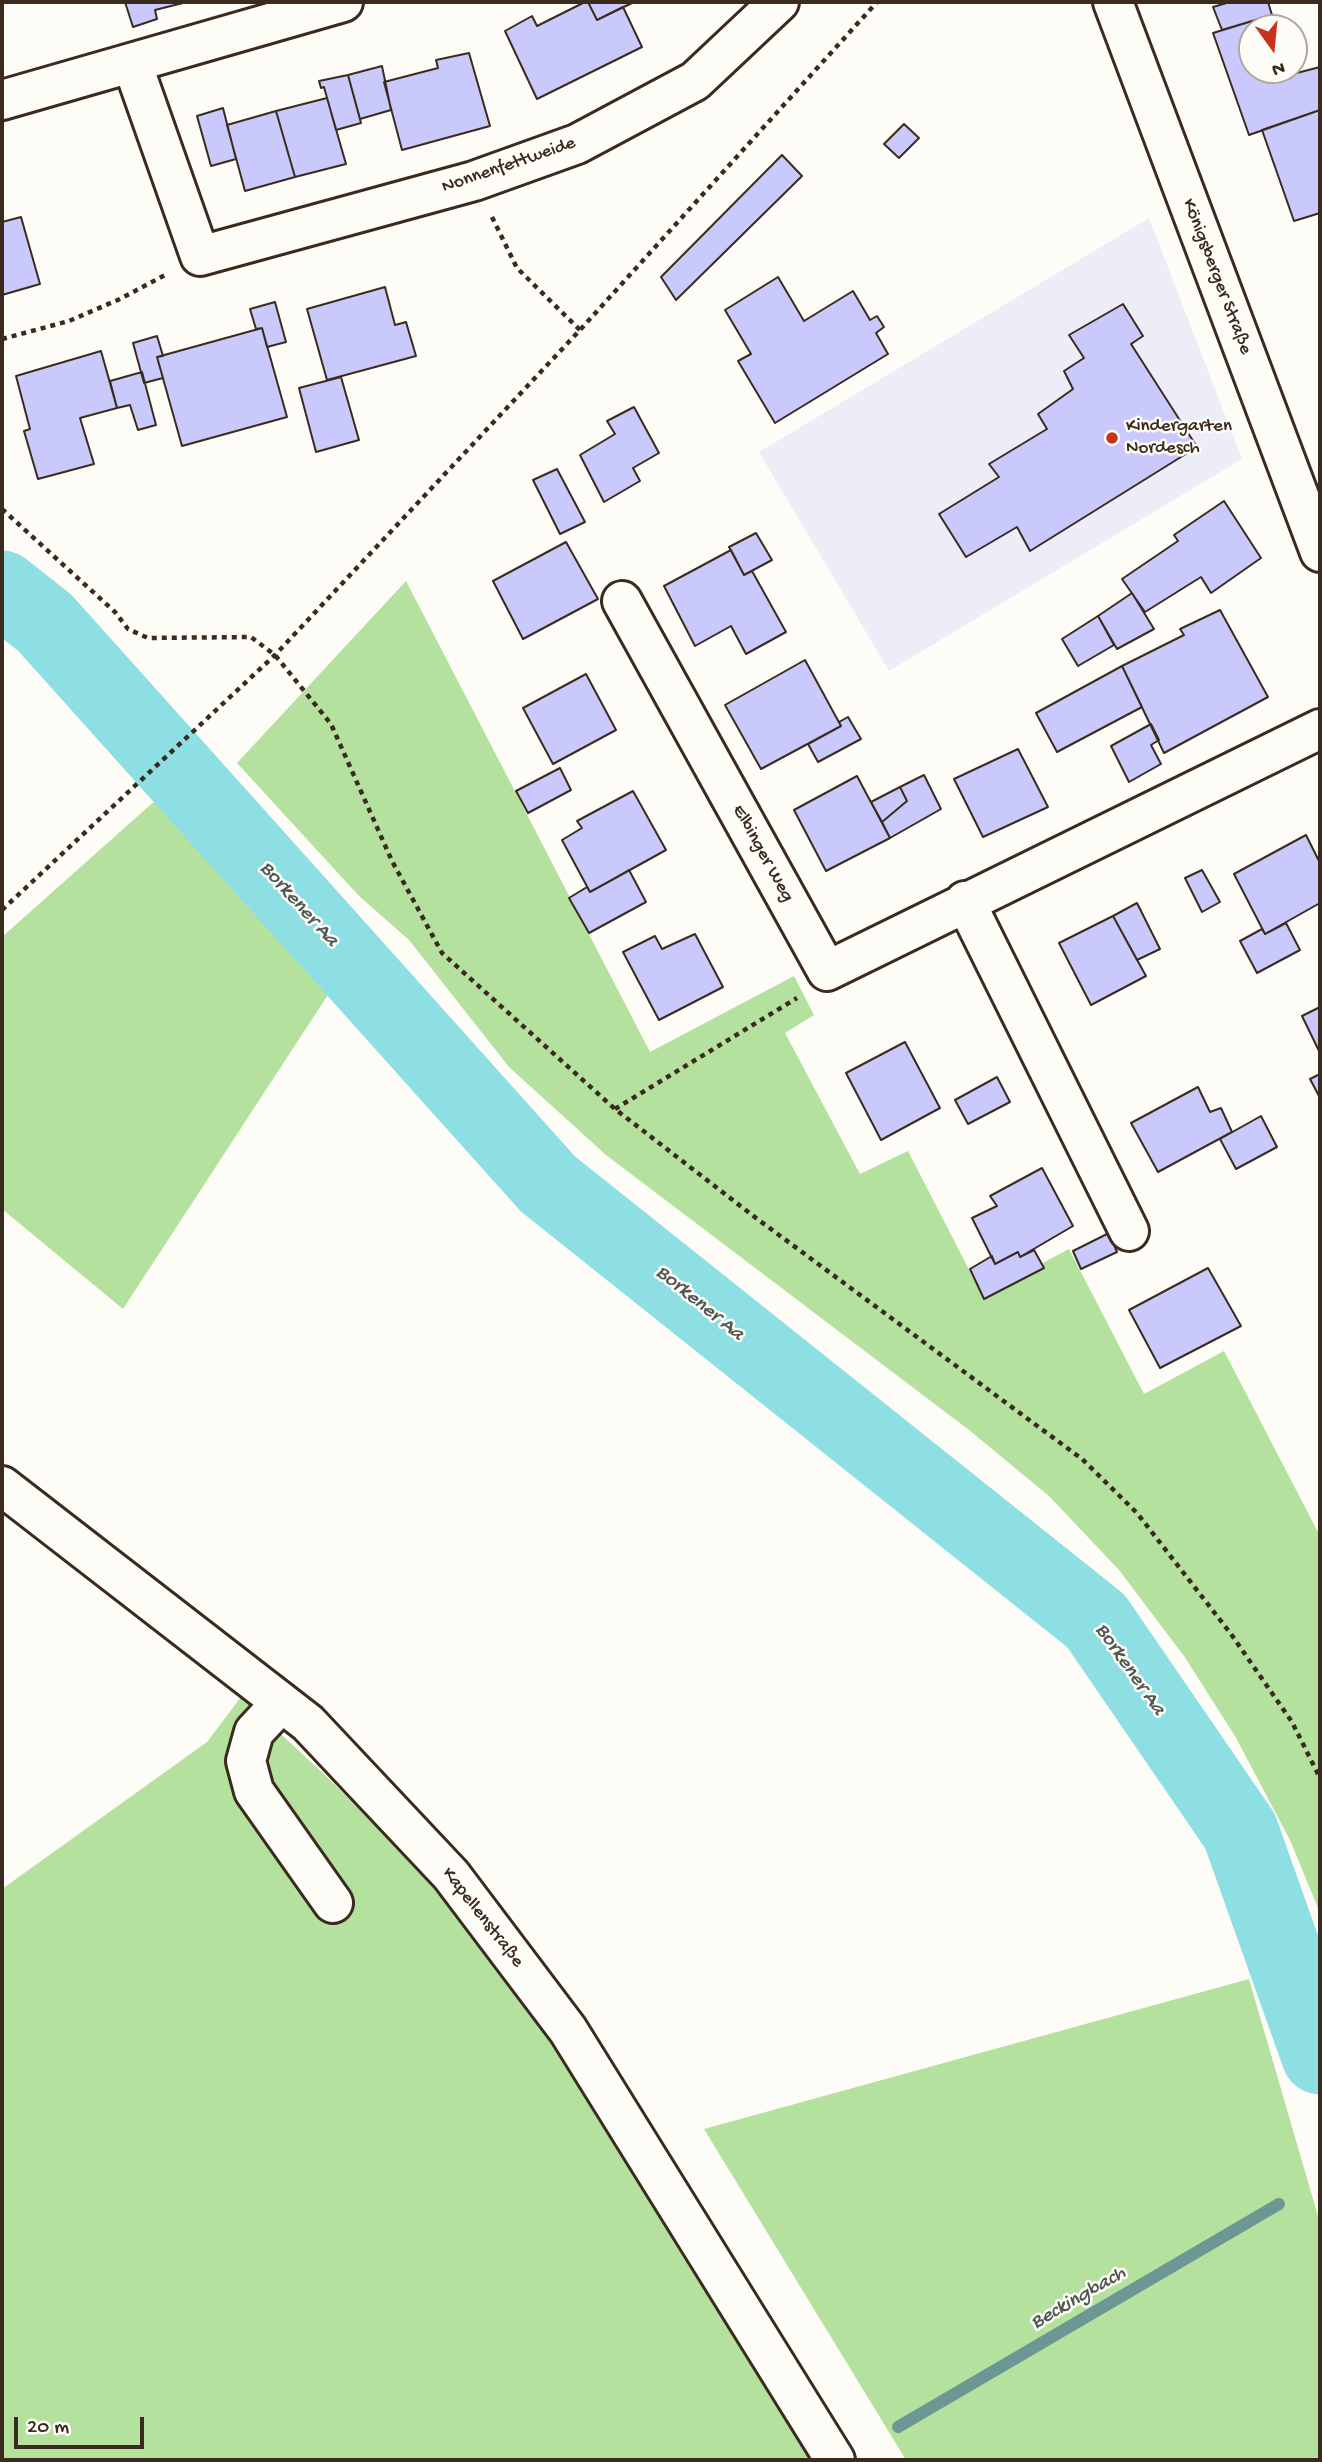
<!DOCTYPE html>
<meta charset="utf-8">
<style>
body{margin:0}
#map{position:relative;width:1322px;height:2462px;overflow:hidden;background:#fdfcf7;font-family:"Gochi Hand",sans-serif}
canvas{display:block}
.frame{position:absolute;inset:0;border:4px solid #3b2a1e;pointer-events:none}
.north{position:absolute;left:1238px;top:14px;width:70px;height:70px;box-sizing:border-box;background:#fdfcf7;border:2px solid #afa8a0;border-radius:50%;rotate:165deg;font-size:19px;font-weight:700;line-height:28px;text-align:center;color:#3b2a1e}
.north::after{content:'';display:block;margin:auto;width:24px;height:32px;background:#c8321e;clip-path:polygon(50% 0,100% 100%,50% 72%,0 100%)}
.scale{position:absolute;left:14px;top:2417px;width:130px;height:32px;box-sizing:border-box;border:4px solid #3b2a1e;border-top:0;padding-left:9px;font-size:21px;line-height:24px;white-space:nowrap;color:#3b2a1e;-webkit-text-stroke:5px #fdfcf7;paint-order:stroke}
</style>
<div id="map">
<canvas width="1322" height="2462"></canvas>
<div class="frame"></div>
<div class="north">N</div>
<div class="scale">20 m</div>
</div>
<script>
const ctx = document.querySelector('canvas').getContext('2d');
ctx.lineJoin = 'round';
function paint(path, color) {
  ctx.fillStyle = color;
  ctx.fill(path, 'evenodd');
}
function poly(rows) {
  const path = new Path2D();
  for (const r of rows) {
    path.moveTo(r[0], r[1]);
    for (let i = 2; i < r.length; i += 2) path.lineTo(r[i], r[i + 1]);
  }
  return path;
}
function trace(path, color, width, dash) {
  ctx.strokeStyle = color;
  ctx.lineWidth = width;
  ctx.lineCap = dash ? 'butt' : 'round';
  ctx.setLineDash(dash || []);
  ctx.stroke(path);
}
function label(font, color, halo, rows, align = 'center') {
  ctx.font = font + ' "Gochi Hand",sans-serif';
  ctx.lineWidth = 5;
  ctx.setLineDash([]);
  ctx.textBaseline = 'middle';
  ctx.strokeStyle = halo;
  ctx.fillStyle = color;
  for (const [text, x, y, turn = 0] of rows) {
    ctx.save();
    ctx.translate(x, y);
    ctx.rotate((+turn || 0) * Math.PI / 180);
    ctx.textAlign = isNaN(turn) ? turn : align;
    if (halo) ctx.strokeText(text, 0, 0);
    ctx.fillText(text, 0, 0);
    ctx.restore();
  }
}
paint(poly([
 [1149,218,1242,459,889,671,759,452]
]), '#ededf8');
paint(poly([
 [406,581,650,1052,794,976,814,1015,785,1033,860,1174,908,1151,982,1295,1069,1249,1144,1394,1224,1351,1320,1536,1320,1913,1290,1840,1235,1736,1184,1656,1119,1570,1049,1496,969,1430,606,1155,509,1067,409,940,359,896,237,763],
 [167,790,335,984,123,1309,2,1209,2,937],
 [241,1697,326,1776,419,1869,543,2026,811,2460,2,2460,2,1889,207,1742],
 [1249,1979,1320,2223,1320,2460,906,2460,704,2129]
]), '#b5e19f');
trace(poly([
 [898,2427,1279,2204]
]), '#6c9795', 12);
trace(poly([
 [2,589,45,623,548,1184,1096,1621,1240,1831,1320,2056]
]), '#8ddfe4', 77);
const building = poly([
 [125,2,187,2,155,10,157,19,133,27,125,2],
 [585,2,588,2,597,20,623,7,642,47,537,99,505,31,532,16,537,26,585,2],
 [588,2,634,2,597,20,588,2],
 [1230,2,1268,2,1272,15,1222,30,1213,7,1230,2],
 [1272,15,1277,28,1252,28,1252,70,1292,70,1293,74,1320,67,1320,110,1249,135,1213,33,1272,15],
 [469,53,490,126,402,150,384,82,438,68,436,60,469,53],
 [382,66,391,110,360,119,348,75,382,66],
 [348,75,361,123,336,130,324,87,321,88,319,81,348,75],
 [327,98,346,164,295,177,276,111,327,98],
 [223,108,236,159,211,166,197,116,223,108],
 [1320,110,1320,213,1294,221,1262,130,1320,110],
 [276,111,295,177,245,191,227,125,276,111],
 [904,124,919,138,899,158,884,144,904,124],
 [782,155,802,176,676,300,661,277,782,155],
 [21,217,40,284,2,295,2,222,21,217],
 [778,277,804,321,853,291,870,320,877,316,884,327,876,333,888,354,775,423,738,361,751,354,725,310,778,277],
 [385,287,395,325,406,322,416,356,327,380,307,309,385,287],
 [275,302,286,342,267,347,262,328,256,329,250,309,275,302],
 [1123,304,1143,336,1131,344,1197,447,1030,551,1017,527,966,557,939,514,999,477,989,464,1047,429,1038,414,1073,389,1064,371,1084,358,1069,335,1123,304],
 [262,328,287,417,182,446,157,357,262,328],
 [157,336,163,356,157,357,163,378,144,383,133,343,157,336],
 [101,351,117,408,80,418,94,464,38,479,24,431,30,429,16,376,101,351],
 [142,372,156,425,138,430,130,405,117,408,110,381,142,372],
 [341,377,359,440,316,452,299,388,341,377],
 [634,407,659,453,633,468,640,481,604,502,580,455,615,434,607,421,634,407],
 [557,469,585,522,560,534,533,480,557,469],
 [1224,501,1261,558,1211,593,1201,577,1145,612,1122,579,1178,541,1174,535,1224,501],
 [756,533,772,560,744,575,729,547,756,533],
 [566,542,598,599,523,639,493,581,566,542],
 [731,550,744,575,752,571,786,632,746,654,731,626,695,646,664,586,731,550],
 [1132,593,1154,629,1117,649,1098,616,1132,593],
 [1220,610,1268,697,1164,753,1122,666,1184,635,1180,629,1220,610],
 [1098,616,1114,645,1078,666,1062,639,1098,616],
 [805,660,841,726,761,769,725,705,805,660],
 [1122,666,1142,707,1057,752,1036,713,1122,666],
 [586,674,616,730,553,764,523,708,586,674],
 [848,717,861,739,818,762,808,744,841,726,839,722,848,717],
 [1151,724,1159,740,1151,745,1161,764,1129,782,1111,746,1151,724],
 [1018,749,1048,807,983,837,954,779,1018,749],
 [560,768,571,790,528,813,516,791,560,768],
 [924,775,941,809,890,838,882,822,907,801,900,787,924,775],
 [857,776,890,838,826,871,794,810,857,776],
 [900,787,907,801,882,822,871,802,900,787],
 [633,791,666,850,590,892,562,840,582,828,577,821,633,791],
 [1306,835,1320,863,1320,903,1265,934,1234,874,1306,835],
 [629,870,646,902,589,933,569,898,587,887,590,892,629,870],
 [1202,870,1220,902,1202,912,1185,878,1202,870],
 [1137,903,1160,949,1137,960,1113,916,1137,903],
 [1113,916,1146,976,1091,1005,1059,943,1113,916],
 [1286,923,1300,950,1257,973,1240,941,1262,929,1265,934,1286,923],
 [695,934,723,987,659,1020,623,952,655,936,662,949,695,934],
 [1320,1007,1320,1053,1302,1016,1320,1007],
 [905,1042,940,1108,881,1140,846,1073,905,1042],
 [1320,1074,1320,1098,1310,1079,1320,1074],
 [997,1077,1010,1102,968,1124,955,1100,997,1077],
 [1198,1087,1210,1112,1221,1108,1232,1132,1158,1172,1131,1123,1198,1087],
 [1261,1116,1277,1147,1236,1169,1220,1139,1261,1116],
 [1042,1168,1073,1226,1020,1257,1018,1252,995,1264,972,1218,997,1206,990,1196,1042,1168],
 [1109,1233,1117,1252,1081,1269,1073,1251,1109,1233],
 [1034,1250,1044,1268,984,1299,970,1269,992,1256,995,1264,1018,1252,1020,1257,1034,1250],
 [1208,1268,1241,1326,1160,1368,1129,1310,1208,1268]
]);
paint(building, '#c9c9fb');
trace(building, '#3b2a1e', 2);
const minor = poly([
 [1113,2,1320,552],
 [132,63,200,256,474,181,577,144,695,81,779,2],
 [2,100,343,2],
 [622,601,827,971,1320,729],
 [965,901,1129,1231],
 [2,1486,308,1723,451,1875,568,2030,835,2460],
 [281,1703,254,1732,246,1761,254,1791,333,1903]
]);
trace(minor, '#3b2a1e', 44);
trace(poly([
 [492,217,517,268,580,330],
 [2,339,69,321,120,299,165,275],
 [2,509,115,612,128,629,148,638,251,637,275,655,331,724,392,861,442,953,615,1109,756,1218,1082,1459,1137,1513,1231,1634,1292,1722,1320,1778],
 [2,910,275,655,580,330,877,2],
 [615,1109,797,998]
]), '#3b2a1e', 4.5, [5, 5]);
trace(minor, '#fdfcf7', 38);
for (const [x, y, r, color] of [
 [1112,438,7,"#c8321e"]
]) {
  const dot = new Path2D();
  dot.arc(x, y, r, 0, 2 * Math.PI);
  ctx.fillStyle = color;
  ctx.fill(dot);
  trace(dot, '#fdfcf7', 2.5);
}
label('19px', '#3b2a1e', '#fdfcf7', [
 ["Nonnenfettweide",509,166,-19],
 ["Königsberger Straße",1216,277,69],
 ["Elbinger Weg",762,854,61],
 ["Kapellenstraße",482,1918,52]
]);
label('19px', '#3b2a1e', '#fdfcf7', [
 ["Kindergarten",1126,427],
 ["Nordesch",1126,449]
], 'left');
label('italic 21px', '#505750', '#fdfcf7', [
 ["Borkener Aa",298,905,48],
 ["Borkener Aa",699,1304,39],
 ["Borkener Aa",1129,1670,55],
 ["Beckingbach",1079,2299,-30]
]);
</script>
